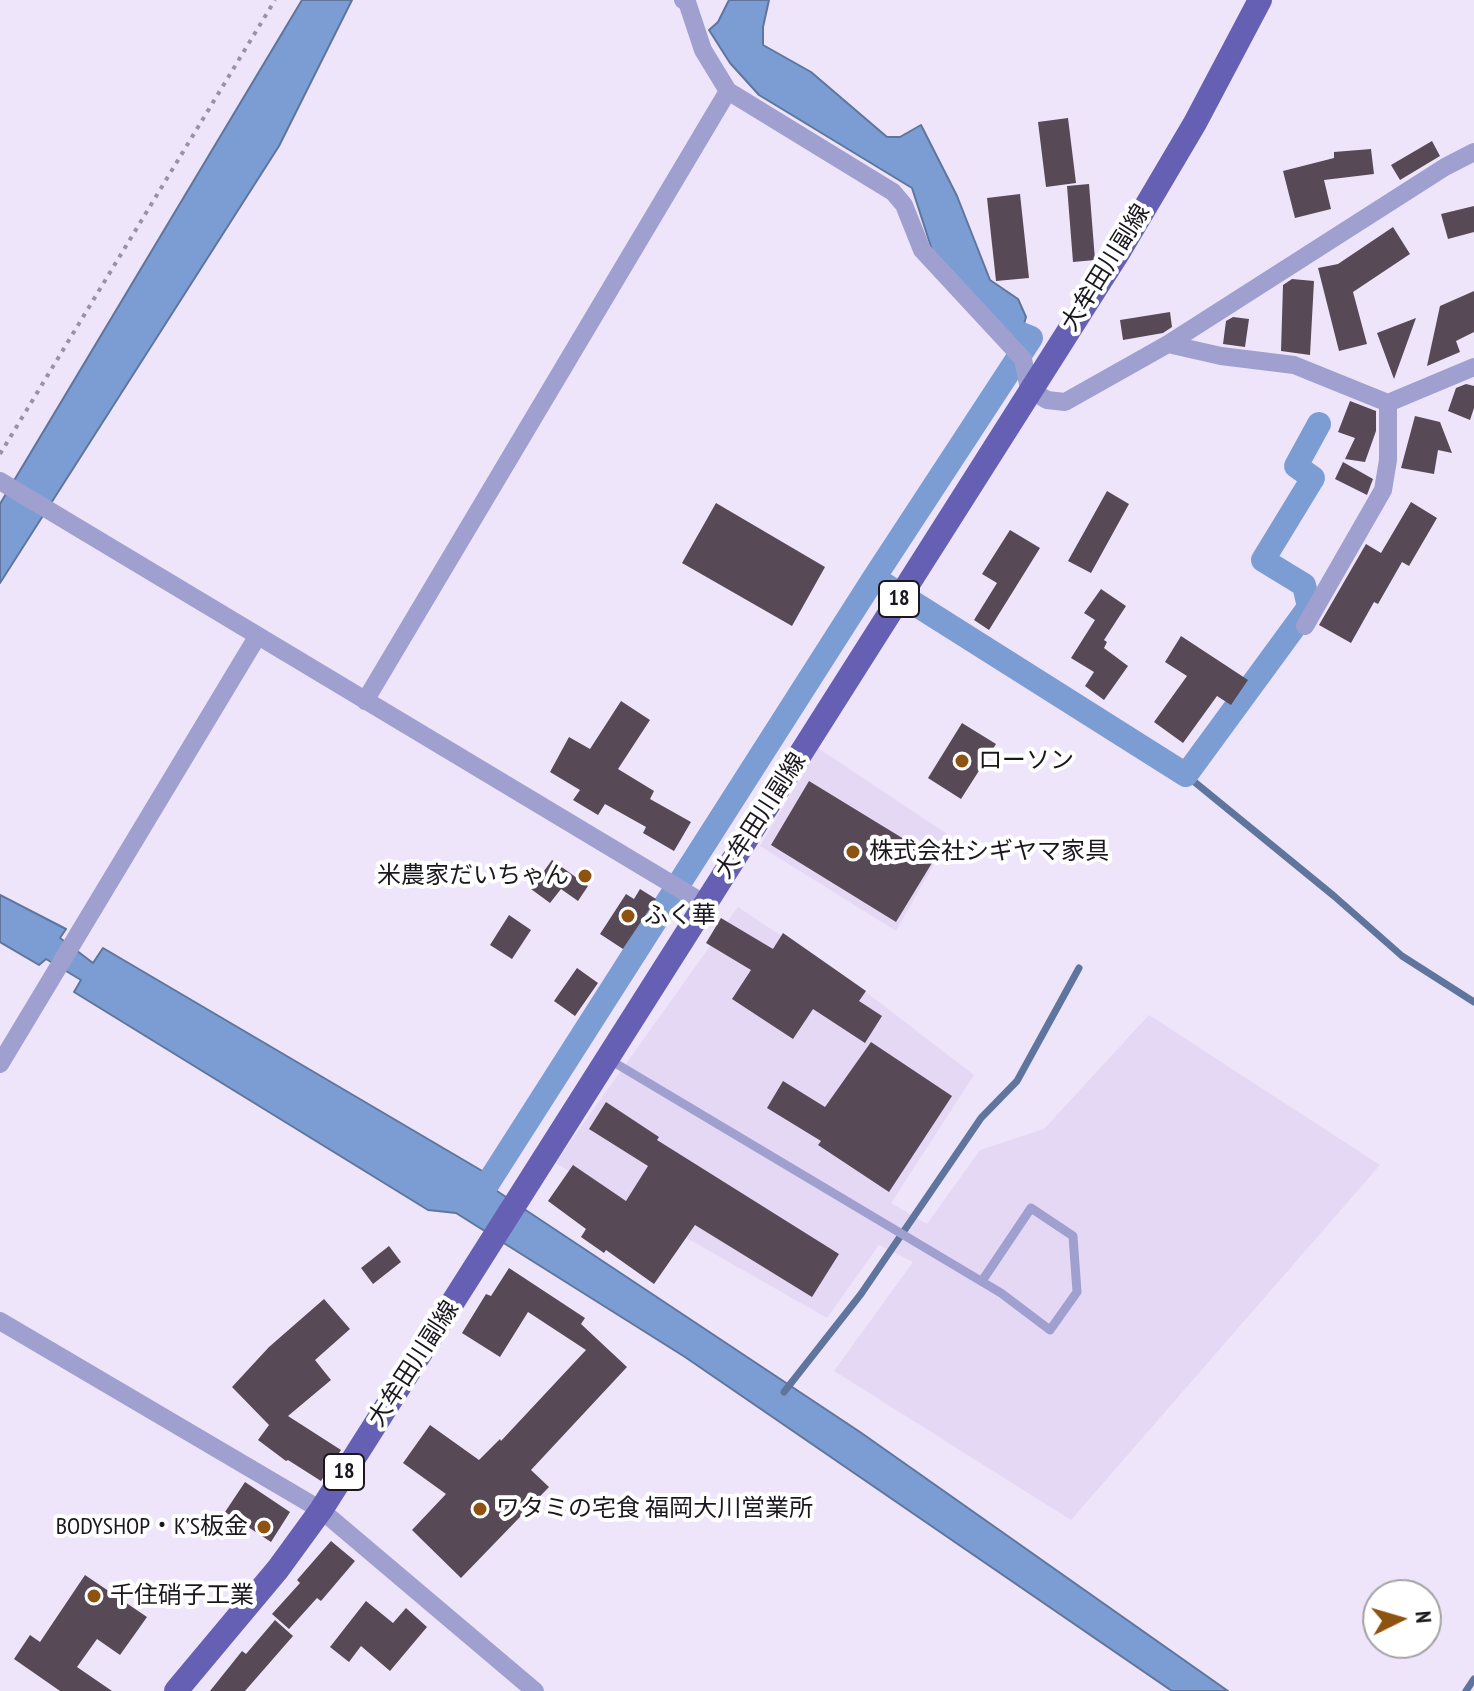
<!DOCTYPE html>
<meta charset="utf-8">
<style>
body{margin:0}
#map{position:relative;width:1474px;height:1691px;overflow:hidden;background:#efe5fa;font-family:"PT Sans Narrow",sans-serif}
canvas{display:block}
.north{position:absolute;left:1362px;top:1579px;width:80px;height:80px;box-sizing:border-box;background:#fff;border:2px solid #a3a2a5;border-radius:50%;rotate:85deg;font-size:22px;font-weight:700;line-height:32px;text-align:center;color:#1a171e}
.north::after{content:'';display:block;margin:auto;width:28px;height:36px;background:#8e5310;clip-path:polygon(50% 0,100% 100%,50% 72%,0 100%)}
</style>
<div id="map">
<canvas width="1474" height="1691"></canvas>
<div class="north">N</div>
</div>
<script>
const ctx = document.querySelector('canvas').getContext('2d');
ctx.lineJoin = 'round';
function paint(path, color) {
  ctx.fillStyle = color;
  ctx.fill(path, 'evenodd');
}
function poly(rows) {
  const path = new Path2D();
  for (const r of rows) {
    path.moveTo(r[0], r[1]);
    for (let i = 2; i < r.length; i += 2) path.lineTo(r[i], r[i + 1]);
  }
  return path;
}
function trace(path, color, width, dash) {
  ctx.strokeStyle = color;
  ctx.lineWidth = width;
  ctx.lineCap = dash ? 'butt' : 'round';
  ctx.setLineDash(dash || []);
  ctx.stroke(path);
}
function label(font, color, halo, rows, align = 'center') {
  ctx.font = font + ' "PT Sans Narrow","Noto Sans JP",sans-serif';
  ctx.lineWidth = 8;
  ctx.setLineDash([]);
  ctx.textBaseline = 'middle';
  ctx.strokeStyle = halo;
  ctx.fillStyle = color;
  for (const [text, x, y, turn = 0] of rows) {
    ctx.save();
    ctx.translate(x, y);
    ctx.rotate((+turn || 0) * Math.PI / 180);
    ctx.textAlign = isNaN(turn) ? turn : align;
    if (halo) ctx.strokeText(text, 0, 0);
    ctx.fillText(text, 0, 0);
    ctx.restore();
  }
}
paint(poly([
 [818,748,950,836,896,931,760,846],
 [738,907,870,995,974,1075,891,1203,927,1224,980,1150,1044,1129,1149,1015,1380,1165,1071,1520,834,1371,913,1262,879,1245,827,1318,555,1163]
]), '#e5d8f4');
const water = poly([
 [302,0,352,0,279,146,0,583,0,504,302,0],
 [729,0,769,0,763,27,763,45,811,72,887,137,900,137,921,125,957,196,990,280,1018,299,1026,317,1021,334,1016,342,933,253,912,188,759,95,730,63,709,30,718,22,729,0],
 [0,895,66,929,60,938,93,963,103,948,484,1172,493,1180,491,1187,860,1432,1228,1691,1172,1691,685,1357,456,1213,428,1210,74,992,81,980,46,959,39,965,0,942,0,895]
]);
paint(water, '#7c9dd4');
trace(water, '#5f759d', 2);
trace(poly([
 [1186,775,1334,896,1402,956,1474,1002],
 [784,1392,861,1294,981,1118,1017,1081,1079,968],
 [1466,1691,1474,1679]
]), '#5f759d', 7);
trace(poly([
 [874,578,1186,775,1309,607,1304,585,1263,560,1313,478,1296,466,1319,424],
 [474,1205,874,578,1031,338,1021,334]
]), '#7c9dd4', 24);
paint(poly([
 [1068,118,1076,183,1046,187,1038,122],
 [1432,141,1440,156,1400,180,1391,165],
 [1371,149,1374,174,1324,180,1331,209,1295,218,1283,171,1334,158,1334,152],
 [1089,184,1095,260,1073,262,1067,186],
 [1020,194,1029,278,996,281,987,198],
 [1474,206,1474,232,1448,239,1441,214],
 [1393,227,1410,254,1353,292,1367,344,1339,351,1318,268,1338,264],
 [1292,279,1314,281,1310,355,1281,351,1283,285],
 [1474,291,1474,332,1456,341,1460,352,1427,366,1440,306],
 [1170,312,1172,327,1163,333,1123,340,1120,320],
 [1233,317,1249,319,1245,347,1223,344,1226,321],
 [1416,318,1394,379,1377,333],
 [1466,384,1474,386,1474,408,1470,420,1448,411,1456,388],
 [1350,401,1376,411,1376,431,1365,462,1345,459,1355,438,1338,432],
 [1415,416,1440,422,1452,453,1438,450,1434,474,1401,468],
 [1343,462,1373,479,1367,495,1335,479],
 [1107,491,1129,504,1091,573,1068,561],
 [1411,502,1437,518,1409,566,1402,562,1378,604,1374,602,1351,643,1319,625,1366,544,1381,553],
 [716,503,825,567,792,626,682,563],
 [1010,530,1040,548,989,630,974,620,997,583,982,574],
 [1101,589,1126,606,1104,640,1107,642,1104,648,1128,666,1104,700,1085,686,1094,672,1071,658,1095,620,1084,613],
 [1181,636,1248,680,1231,705,1217,696,1183,743,1154,722,1187,676,1165,662],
 [621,701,650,720,618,769,654,791,650,799,691,822,674,851,643,833,646,827,605,804,598,815,573,800,580,790,550,772,569,737,590,749],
 [962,723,996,744,961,799,928,778],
 [809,781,935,858,896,922,771,845],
 [552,860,588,886,578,901,561,889,550,903,531,889],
 [640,889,656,899,623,949,600,934,626,894,634,899],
 [509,915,531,930,512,959,490,945],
 [721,918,773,949,783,933,866,991,859,1001,882,1016,865,1043,813,1009,793,1039,732,999,751,970,706,943],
 [577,968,598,983,575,1016,554,1001],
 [871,1042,952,1096,889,1192,818,1145,821,1141,767,1108,783,1081,825,1107],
 [606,1102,659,1137,657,1140,839,1254,812,1297,695,1225,654,1284,606,1250,604,1253,581,1237,586,1229,548,1201,573,1165,626,1201,648,1166,589,1129],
 [389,1246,401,1262,373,1284,361,1268],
 [509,1268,585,1318,581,1324,627,1367,531,1470,549,1487,461,1578,412,1530,446,1494,403,1463,430,1425,479,1460,500,1439,501,1441,586,1350,528,1312,500,1357,462,1333,486,1294,491,1296],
 [324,1299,350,1329,315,1360,331,1380,288,1416,341,1450,321,1481,288,1460,286,1461,258,1440,269,1425,232,1387,269,1347],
 [245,1482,290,1512,271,1542,225,1512],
 [331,1541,355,1561,321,1601,317,1598,289,1629,272,1614,300,1583,297,1580],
 [85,1575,147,1617,120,1655,97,1639,77,1667,112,1691,60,1691,14,1659,30,1635,40,1642],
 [366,1601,393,1623,406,1608,427,1627,390,1671,361,1646,349,1662,330,1647],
 [275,1620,293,1636,245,1691,210,1691,242,1651,246,1654]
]), '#584957');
trace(poly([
 [0,454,275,0]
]), '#9992a2', 4, [4, 6]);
trace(poly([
 [610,1060,1001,1293,1050,1330,1077,1292,1073,1236,1031,1208,982,1281]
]), '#9fa0cf', 9);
trace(poly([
 [683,0,687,2,703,50,728,91,893,192,904,205,922,250,1023,359,1029,389,1047,400,1065,402,1168,344,1445,167,1474,152],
 [1168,344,1221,356,1294,365,1388,403,1474,367],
 [0,481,705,904],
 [1305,626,1383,490,1388,460,1388,403],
 [365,701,728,91],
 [0,1064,257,637],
 [0,1321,321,1510,535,1691]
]), '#9fa0cf', 18);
trace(poly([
 [176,1691,278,1569,321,1510,1120,250,1195,123,1260,0]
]), '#6560b3', 24);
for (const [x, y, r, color] of [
 [962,761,8,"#8e5310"],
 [853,852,8,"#8e5310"],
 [585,876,8,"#8e5310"],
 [628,916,8,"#8e5310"],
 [480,1509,8,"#8e5310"],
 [264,1527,8,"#8e5310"],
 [94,1596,8,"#8e5310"]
]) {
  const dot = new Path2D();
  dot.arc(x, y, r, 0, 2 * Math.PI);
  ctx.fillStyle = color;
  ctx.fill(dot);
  trace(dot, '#fff', 3);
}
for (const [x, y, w] of [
 [899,599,40],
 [344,1472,40]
]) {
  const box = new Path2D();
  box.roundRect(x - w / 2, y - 18, w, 36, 6);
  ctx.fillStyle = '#fff';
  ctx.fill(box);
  trace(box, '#1a171e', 2);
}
label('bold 22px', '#1a171e', null, [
 ["18",899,599],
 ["18",344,1472]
]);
label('24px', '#1a171e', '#fff', [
 ["大牟田川副線",1106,268,-58],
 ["大牟田川副線",761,816,-57],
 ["大牟田川副線",414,1364,-57]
]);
label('24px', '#1a171e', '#fff', [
 ["ローソン",978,761],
 ["株式会社シギヤマ家具",869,852],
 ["米農家だいちゃん",569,876,"right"],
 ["ふく華",644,916],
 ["ワタミの宅食 福岡大川営業所",496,1509],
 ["BODYSHOP・K’S板金",248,1527,"right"],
 ["千住硝子工業",110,1596]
], 'left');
</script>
